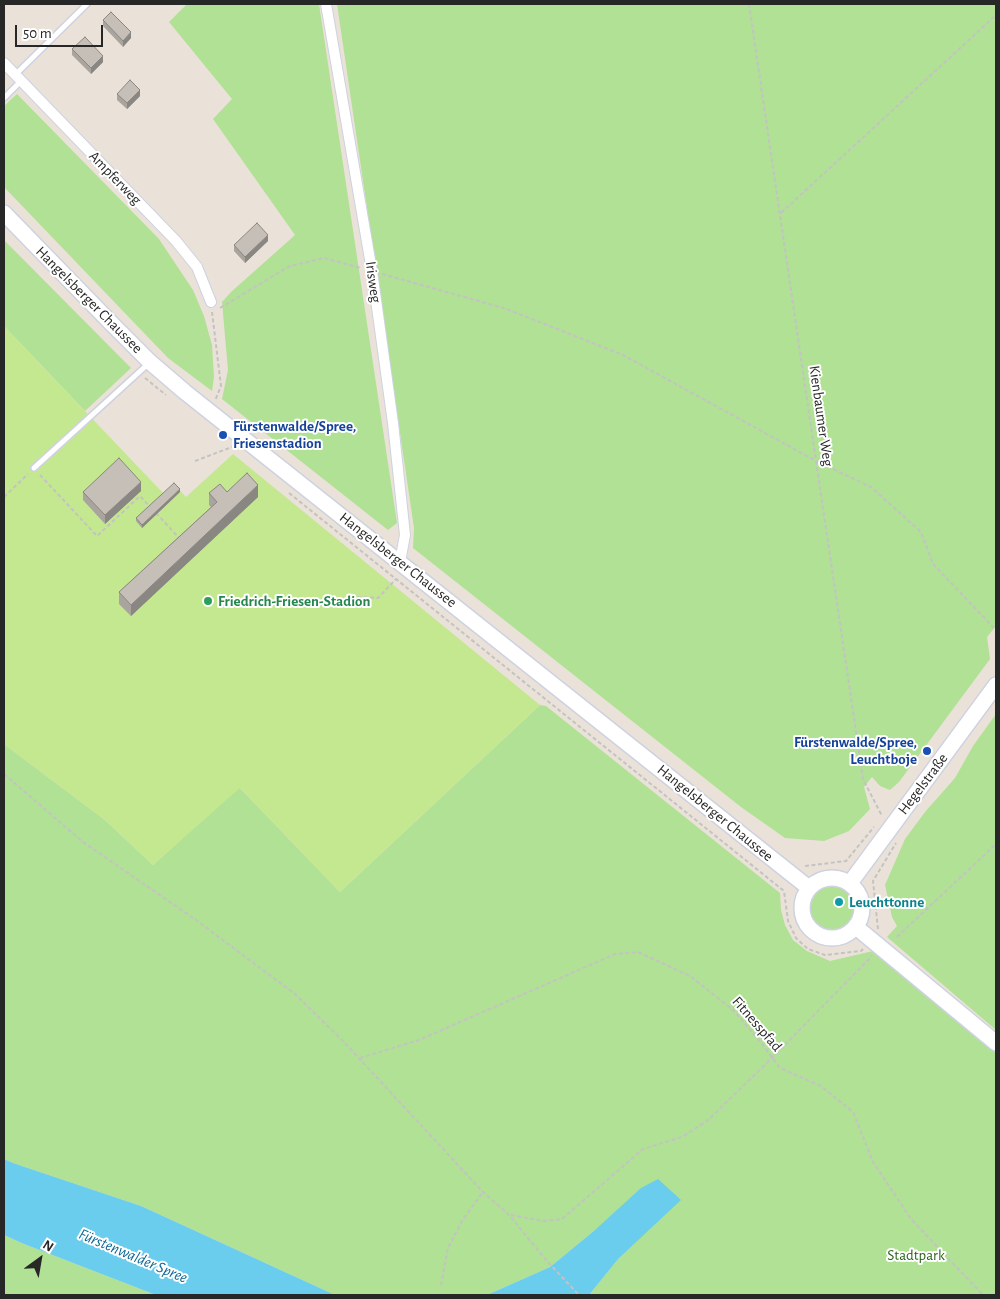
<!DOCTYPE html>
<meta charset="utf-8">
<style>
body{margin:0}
#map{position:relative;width:1000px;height:1299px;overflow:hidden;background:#eae2d8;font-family:"Alegreya Sans",sans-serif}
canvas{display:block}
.frame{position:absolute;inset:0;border:5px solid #272727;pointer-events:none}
.north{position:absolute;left:15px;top:1234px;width:50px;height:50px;-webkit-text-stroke:4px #fff;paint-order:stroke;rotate:32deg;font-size:14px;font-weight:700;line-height:20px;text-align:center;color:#272727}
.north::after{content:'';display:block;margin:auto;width:18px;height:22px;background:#272727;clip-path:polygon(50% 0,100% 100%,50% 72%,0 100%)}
.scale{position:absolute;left:15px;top:25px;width:88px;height:22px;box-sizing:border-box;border:2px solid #272727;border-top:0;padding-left:6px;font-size:15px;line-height:18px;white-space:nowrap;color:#272727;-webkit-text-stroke:4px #fff;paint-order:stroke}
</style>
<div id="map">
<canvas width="1000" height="1299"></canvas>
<div class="frame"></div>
<div class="north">N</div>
<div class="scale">50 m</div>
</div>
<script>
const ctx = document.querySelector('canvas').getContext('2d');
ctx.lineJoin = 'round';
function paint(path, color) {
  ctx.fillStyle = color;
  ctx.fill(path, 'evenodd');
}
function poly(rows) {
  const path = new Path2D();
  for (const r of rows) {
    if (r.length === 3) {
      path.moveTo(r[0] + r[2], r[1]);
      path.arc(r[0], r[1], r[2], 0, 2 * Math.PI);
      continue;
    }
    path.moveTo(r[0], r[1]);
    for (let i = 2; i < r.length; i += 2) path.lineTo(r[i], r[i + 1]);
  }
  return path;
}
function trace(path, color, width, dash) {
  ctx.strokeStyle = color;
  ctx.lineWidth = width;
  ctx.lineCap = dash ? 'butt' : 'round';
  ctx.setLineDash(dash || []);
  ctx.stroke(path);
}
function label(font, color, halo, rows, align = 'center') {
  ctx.font = font + ' "Alegreya Sans",sans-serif';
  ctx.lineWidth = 4;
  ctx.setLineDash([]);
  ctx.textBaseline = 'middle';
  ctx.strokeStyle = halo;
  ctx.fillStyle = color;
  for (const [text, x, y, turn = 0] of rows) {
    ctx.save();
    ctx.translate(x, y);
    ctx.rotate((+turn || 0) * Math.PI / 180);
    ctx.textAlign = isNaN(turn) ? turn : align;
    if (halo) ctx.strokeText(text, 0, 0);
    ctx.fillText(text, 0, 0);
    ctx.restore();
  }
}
paint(poly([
 [187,4,319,4,397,523,388,530,222,399,228,370,222,302,231,292,295,235,213,119,232,99,169,22],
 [337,4,996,4,996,626,987,637,990,659,899,782,890,790,880,786,872,777,864,787,870,809,849,831,824,841,785,838,741,807,413,548,414,528],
 [17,94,159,239,193,290,204,316,212,345,214,377,212,391,168,358,4,187,4,106],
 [4,240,131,368,85,411,4,326],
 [540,705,546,706,780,893,781,910,785,925,793,940,807,951,830,961,873,951,996,1053,996,1295,589,1295,619,1258,595,1230,550,1267,487,1295,335,1295,141,1206,13,1163,4,1159,4,744,105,820,153,865,239,787,340,892],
 [996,714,996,1030,887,937,897,926,892,917,885,885,905,839,925,812,955,778,973,746],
 [833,908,23],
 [4,1235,24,1244,156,1295,4,1295]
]), '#b0e194');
paint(poly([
 [4,326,164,494,174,484,186,497,233,454,540,705,340,892,240,788,153,865,105,820,4,744]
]), '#c4e890');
paint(poly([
 [4,1159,13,1163,141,1206,335,1295,156,1295,24,1244,4,1235],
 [658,1179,681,1200,619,1258,589,1295,487,1295,550,1267,595,1230,641,1188]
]), '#6acded');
const lane = poly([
 [15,75,87,4],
 [4,98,21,81],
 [34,468,148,364]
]);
const street = poly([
 [326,4,372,271,393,423,405,535,400,562],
 [4,63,176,241,197,267,211,302]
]);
const secondary = poly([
 [4,213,111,323,150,362,185,392,809,888],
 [832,908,30],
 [850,883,996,685],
 [856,927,996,1043]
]);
trace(lane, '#ced2e0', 8);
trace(street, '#ced2e0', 12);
trace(secondary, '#ced2e0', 18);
trace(poly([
 [749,4,816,461,863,779,882,816],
 [781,213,996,15],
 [382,274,504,308,623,355,816,461,871,487,921,532,933,564,996,630],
 [220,308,290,266,324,258,361,268],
 [212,312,221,386,215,401],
 [145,378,166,395],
 [195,461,232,447],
 [40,475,97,536,140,496,151,508],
 [289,493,784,891,788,921,796,938,808,949,825,955,861,951,863,949],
 [4,497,28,474],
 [156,513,180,539],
 [357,597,378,598,396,579],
 [4,774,83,842,196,920,295,994,342,1040,483,1192,509,1215,546,1260,579,1295],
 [805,866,846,861,874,827],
 [878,929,873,881,896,843],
 [897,937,996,844],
 [360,1058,419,1040,615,954,638,952,690,976,732,1009,759,1040,780,1068,821,1086,853,1112,873,1162,911,1219,983,1295],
 [511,1215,543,1221,562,1219,643,1149,682,1137,707,1121,772,1058,872,956],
 [441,1285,448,1248,463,1219,483,1192]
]), '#c3c3c3', 2, [4, 2.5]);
trace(lane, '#fff', 5);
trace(street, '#fff', 10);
trace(secondary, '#fff', 15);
paint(poly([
 [103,20,131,38,123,47,103,26],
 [72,49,103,62,91,74,72,55],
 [117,94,140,96,127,109,117,100],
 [268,241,245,263,234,251,234,245],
 [141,491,105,524,83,500,83,492],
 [180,492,142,528,136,521,136,518],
 [227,492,258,497,131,616,119,604,119,592,211,507,209,505,209,493]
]), '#a9a49e');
paint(poly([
 [131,32,131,38,123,47,123,41],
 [103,56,103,62,91,74,91,68],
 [140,90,140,96,127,109,127,103],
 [268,235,268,241,245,263,245,257],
 [141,482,141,491,105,524,105,515],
 [258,485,258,497,131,616,131,605],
 [180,489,180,492,142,528,142,525]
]), '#8a8681');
const building = poly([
 [111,12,131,32,123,41,103,20,111,12],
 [85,37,103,56,91,68,72,49,85,37],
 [130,80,140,90,127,103,117,94,130,80],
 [257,223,268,235,245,257,234,245,257,223],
 [119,458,141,482,105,515,83,492,119,458],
 [247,473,258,485,131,605,119,592,217,502,209,493,220,484,227,492,247,473],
 [174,483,180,489,142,525,136,518,174,483]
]);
paint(building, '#c5bfb8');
trace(building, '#8a8681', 1);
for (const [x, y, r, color] of [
 [223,435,5,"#1a4fb4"],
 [208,601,5,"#2e9e5b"],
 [927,751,5,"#1a4fb4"],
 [839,902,5,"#0f9aa8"]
]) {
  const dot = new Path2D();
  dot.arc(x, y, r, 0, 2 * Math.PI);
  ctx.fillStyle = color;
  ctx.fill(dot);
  trace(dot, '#fff', 2);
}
label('15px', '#272727', '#fff', [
 ["Ampferweg",115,178,46],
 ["Irisweg",373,282,82],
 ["Hangelsberger Chaussee",89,300,45],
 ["Kienbaumer Weg",821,416,82],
 ["Hangelsberger Chaussee",398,560,38],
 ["Hegelstraße",923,784,-53],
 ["Hangelsberger Chaussee",715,813,39],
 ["Fitnesspfad",757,1024,49]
]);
label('bold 15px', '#164399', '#fff', [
 ["Fürstenwalde/Spree,",233,426],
 ["Friesenstadion",233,443],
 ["Fürstenwalde/Spree,",917,742,"right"],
 ["Leuchtboje",917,759,"right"]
], 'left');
label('bold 15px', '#27864d', '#fff', [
 ["Friedrich-Friesen-Stadion",218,601]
], 'left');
label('bold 15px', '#0d838f', '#fff', [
 ["Leuchttonne",849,902]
], 'left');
label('15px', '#2a6219', '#fff', [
 ["Stadtpark",916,1255]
]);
label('italic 16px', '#0e6894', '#fff', [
 ["Fürstenwalder Spree",133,1256,23]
]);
</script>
